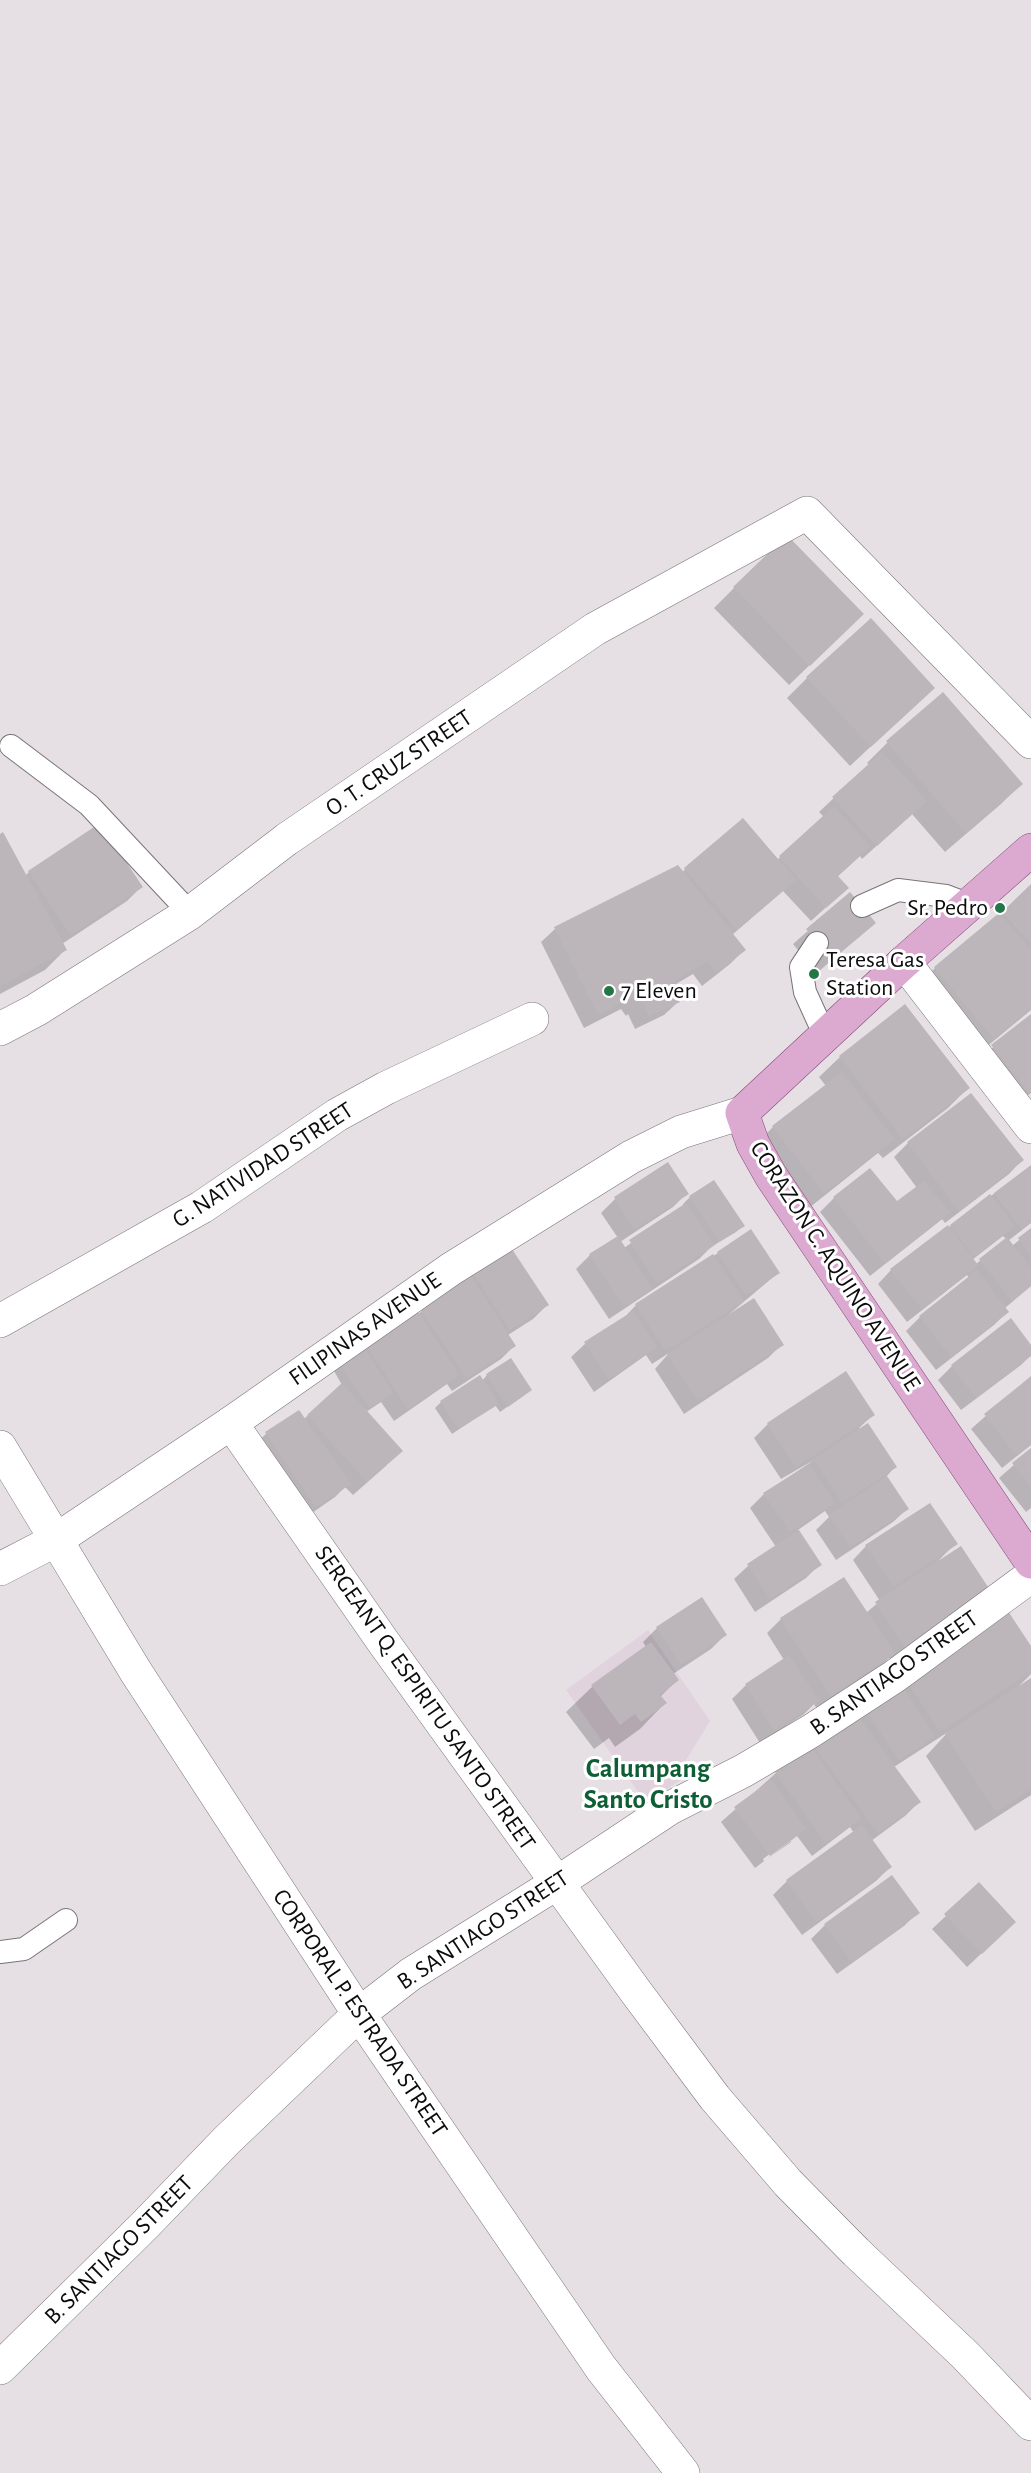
<!DOCTYPE html>
<style>
body{margin:0}
canvas{display:block;background:#e6e0e5}
</style>
<canvas width="1031" height="2473"></canvas>
<script>
const ctx = document.querySelector('canvas').getContext('2d');
ctx.lineJoin = 'round';
function paint(path, color) {
  ctx.fillStyle = color;
  ctx.fill(path, 'evenodd');
}
function poly(rows) {
  const path = new Path2D();
  for (const r of rows) {
    path.moveTo(r[0], r[1]);
    for (let i = 2; i < r.length; i += 2) path.lineTo(r[i], r[i + 1]);
  }
  return path;
}
function trace(path, color, width, dash) {
  ctx.strokeStyle = color;
  ctx.lineWidth = width;
  ctx.lineCap = dash ? 'butt' : 'round';
  ctx.setLineDash(dash || []);
  ctx.stroke(path);
}
function label(font, color, halo, rows, align = 'center') {
  ctx.font = font + ' "Alegreya Sans",sans-serif';
  ctx.lineWidth = 6;
  ctx.setLineDash([]);
  ctx.textBaseline = 'middle';
  ctx.strokeStyle = halo;
  ctx.fillStyle = color;
  for (const [text, x, y, turn = 0] of rows) {
    ctx.save();
    ctx.translate(x, y);
    ctx.rotate((+turn || 0) * Math.PI / 180);
    ctx.textAlign = isNaN(turn) ? turn : align;
    if (halo) ctx.strokeText(text, 0, 0);
    ctx.fillText(text, 0, 0);
    ctx.restore();
  }
}
paint(poly([
 [648,1630,710,1721,685,1762,688,1775,646,1803,566,1690]
]), '#e0d3dd');
paint(poly([
 [734,588,842,634,789,685,714,608],
 [807,678,933,688,850,766,787,698],
 [943,694,1021,784,1001,804,945,852,912,814,862,859,860,856,837,877,833,901,811,921,783,891,732,935,744,950,730,964,702,986,693,974,671,987,678,1002,664,1015,635,1029,628,1014,626,1016,621,1009,584,1028,541,942,555,929,677,867,682,873,685,869,777,860,824,817,819,812,869,765,867,763,887,743],
 [0,836,25,876,29,872,141,887,127,901,62,944,65,950,45,970,0,994],
 [1031,886,1031,1010,973,1058,915,988,935,968,1000,915],
 [850,894,874,923,817,973,793,944],
 [905,1007,968,1088,948,1108,883,1158,878,1153,804,1212,753,1147,773,1127,826,1086,819,1077,840,1057],
 [1031,1016,1031,1093,1014,1106,978,1060],
 [971,1095,1022,1160,1009,1174,945,1223,942,1219,870,1276,820,1212,834,1198,870,1170,896,1204,917,1188,894,1157,908,1143],
 [668,1164,687,1193,673,1207,620,1242,624,1248,684,1206,683,1204,690,1197,743,1225,736,1232,711,1247,699,1259,609,1319,576,1269,590,1255,618,1238,601,1213,615,1199],
 [1030,1167,1031,1223,1008,1241,1012,1246,1031,1230,1031,1286,1005,1308,1007,1312,994,1325,936,1370,906,1331,920,1317,969,1278,967,1275,907,1322,878,1284,891,1270],
 [1003,1236,1006,1239,976,1264,972,1260],
 [718,1253,778,1273,727,1316,782,1344,768,1358,684,1414,655,1369,669,1353,652,1364,646,1355,594,1392,571,1357,585,1344,622,1320,636,1305],
 [472,1272,547,1305,533,1319,508,1335,514,1346,501,1359,452,1391,447,1384,394,1421,381,1402,366,1412,387,1465,353,1495,345,1487,335,1497,302,1520,252,1447,266,1434,299,1412,304,1419,342,1385,334,1371,340,1365,413,1318],
 [1031,1347,1031,1355,1021,1365,961,1410,938,1380,952,1366],
 [487,1375,531,1390,500,1412,495,1405,452,1434,435,1408,441,1402,482,1381],
 [1031,1376,1031,1445,1002,1468,971,1429],
 [873,1415,859,1428,895,1467,886,1477,907,1509,893,1522,836,1560,816,1530,829,1517,825,1511,798,1530,820,1564,806,1578,755,1612,734,1579,748,1566,776,1547,750,1508,764,1494,814,1460,781,1479,754,1438,768,1424],
 [1031,1450,1031,1508,1026,1512,999,1478],
 [956,1543,939,1560,990,1593,892,1662,889,1658,879,1668,817,1709,814,1704,803,1715,760,1743,732,1699,745,1686,784,1660,767,1633,781,1619,866,1613,880,1601,853,1560,866,1546],
 [657,1628,725,1635,711,1649,673,1674,677,1680,660,1697,665,1703,640,1729,615,1747,609,1738,594,1749,566,1712,592,1687,646,1647,643,1642],
 [1031,1648,1031,1674,1018,1687,1031,1680,1031,1795,975,1831,926,1756,948,1732,894,1767,919,1802,905,1816,871,1841,890,1867,876,1881,802,1935,773,1895,787,1881,854,1833,850,1827,812,1856,797,1836,755,1868,721,1822,776,1773,882,1694],
 [791,1838,791,1842,764,1861,763,1859],
 [979,1885,1000,1936,967,1967,932,1929],
 [918,1912,904,1926,837,1974,811,1939,825,1925]
]), '#0003');
paint(poly([
 [787,535,864,614,810,666,733,587],
 [871,618,935,688,871,747,806,677],
 [943,692,1023,784,966,833,886,741],
 [882,752,927,801,877,846,832,797],
 [834,806,870,847,838,876,849,888,826,908,779,856],
 [743,818,796,880,737,930,684,868],
 [100,823,143,887,71,935,28,871],
 [3,832,67,950,0,986,0,834],
 [678,865,746,950,716,973,707,961,671,984,680,1002,649,1016,642,1001,640,1003,636,996,598,1015,554,927],
 [1031,884,1031,943,1002,912],
 [850,892,876,923,832,960,806,929],
 [999,913,1031,950,1031,1008,994,1039,934,967],
 [905,1004,970,1088,903,1139,839,1056],
 [1031,1014,1031,1092,1029,1093,991,1045],
 [842,1072,894,1139,824,1193,772,1126],
 [971,1093,1024,1160,959,1211,907,1142],
 [668,1162,689,1194,634,1229,614,1197],
 [1031,1165,1031,1222,1022,1229,994,1193],
 [870,1168,897,1201,924,1181,950,1213,885,1264,833,1197],
 [714,1180,745,1226,719,1242,689,1196],
 [990,1194,1015,1226,974,1257,950,1225],
 [686,1203,715,1245,657,1283,629,1240],
 [948,1225,978,1265,922,1309,890,1269],
 [1031,1228,1031,1256,1018,1238],
 [751,1229,780,1273,746,1295,717,1252],
 [618,1236,652,1289,624,1307,589,1254],
 [1007,1237,1031,1268,1031,1286,1012,1301,979,1259],
 [510,1246,549,1305,510,1330,472,1271],
 [713,1254,744,1301,666,1351,635,1304],
 [977,1270,1009,1312,951,1357,919,1316],
 [470,1275,516,1346,466,1378,420,1308],
 [754,1298,784,1345,698,1401,667,1354],
 [633,1311,657,1347,609,1379,584,1342],
 [418,1312,459,1375,408,1409,367,1346],
 [1011,1318,1031,1345,1031,1356,976,1398,951,1365],
 [364,1348,393,1393,369,1408,339,1364],
 [511,1358,532,1390,508,1407,486,1374],
 [846,1371,875,1415,796,1467,767,1423],
 [480,1375,499,1404,459,1429,440,1401],
 [1029,1378,1031,1380,1031,1444,1016,1455,984,1414],
 [342,1383,403,1451,367,1482,307,1415],
 [299,1410,351,1484,316,1507,265,1432],
 [868,1423,897,1467,842,1503,813,1459],
 [1031,1448,1031,1487,1012,1463],
 [809,1464,835,1503,790,1532,763,1493],
 [887,1476,909,1509,850,1547,829,1515],
 [930,1503,958,1544,893,1586,865,1545],
 [799,1530,822,1565,770,1599,747,1564],
 [961,1546,992,1593,906,1649,875,1602],
 [844,1577,895,1654,831,1696,780,1618],
 [702,1597,727,1635,681,1665,656,1627],
 [1004,1605,1031,1646,1031,1672,940,1731,901,1672],
 [651,1642,679,1680,660,1695,667,1703,641,1722,635,1714,620,1725,591,1685],
 [789,1655,819,1701,774,1730,745,1684],
 [1031,1678,1031,1789,996,1812,945,1734],
 [901,1684,935,1737,899,1760,864,1708],
 [855,1712,921,1802,878,1833,812,1743],
 [810,1746,861,1818,826,1843,775,1772],
 [771,1780,806,1829,770,1856,734,1807],
 [862,1825,892,1867,816,1922,786,1880],
 [892,1875,920,1913,852,1962,824,1924],
 [979,1882,1016,1922,982,1954,944,1914]
]), '#bcb6ba');
const service = poly([
 [11,746,89,805,190,913],
 [862,906,898,890,946,896,970,905],
 [817,943,801,967,805,992,825,1036],
 [0,1952,24,1949,66,1920]
]);
const minor = poly([
 [904,962,1031,1127],
 [0,1029,36,1010,190,913,287,839,595,629,807,513,1031,742],
 [0,1321,202,1207,337,1115,386,1088,532,1019],
 [231,1423,384,1643,636,1992,715,2098,788,2183,856,2252,965,2355,1031,2424],
 [0,1447,136,1672,359,2014,601,2368,683,2473],
 [0,2368,145,2225,226,2141,359,2014,411,1974,557,1883,670,1808,743,1771,811,1731,895,1676,1031,1576]
]);
const tertiary = poly([
 [0,1569,56,1540,231,1423,451,1269,631,1157,681,1132,742,1113]
]);
const primary = poly([
 [1031,850,904,962,742,1113,753,1144,771,1176,1031,1562]
]);
trace(service, '#797478', 24);
trace(minor, '#797478', 34);
trace(tertiary, '#797478', 34);
trace(primary, '#844c79', 34);
trace(service, '#fff', 22);
trace(minor, '#fff', 33);
trace(tertiary, '#fff', 33);
trace(primary, '#dca9d1', 33);
for (const [x, y, r, color] of [
 [1000,908,6,"#237647"],
 [814,974,6,"#237647"],
 [609,991,6,"#237647"]
]) {
  const dot = new Path2D();
  dot.arc(x, y, r, 0, 2 * Math.PI);
  ctx.fillStyle = color;
  ctx.fill(dot);
  trace(dot, '#fff', 2);
}
label('24px', '#0d0c0d', '#fff', [
 ["O. T. CRUZ STREET",399,763,-34],
 ["G. NATIVIDAD STREET",263,1165,-33],
 ["CORAZON C. AQUINO AVENUE",835,1266,57],
 ["FILIPINAS AVENUE",365,1329,-35],
 ["B. SANTIAGO STREET",894,1673,-35],
 ["SERGEANT Q. ESPIRITU SANTO STREET",425,1698,55],
 ["B. SANTIAGO STREET",483,1930,-33],
 ["CORPORAL P. ESTRADA STREET",360,2013,56],
 ["B. SANTIAGO STREET",119,2250,-45]
]);
label('24px', '#0d0c0d', '#fff', [
 ["Sr. Pedro",988,908,"right"],
 ["Teresa Gas",826,960],
 ["Station",826,988],
 ["7 Eleven",621,991]
], 'left');
label('bold 27px', '#0e5e35', '#fff', [
 ["Calumpang",648,1769],
 ["Santo Cristo",648,1800]
]);
</script>
